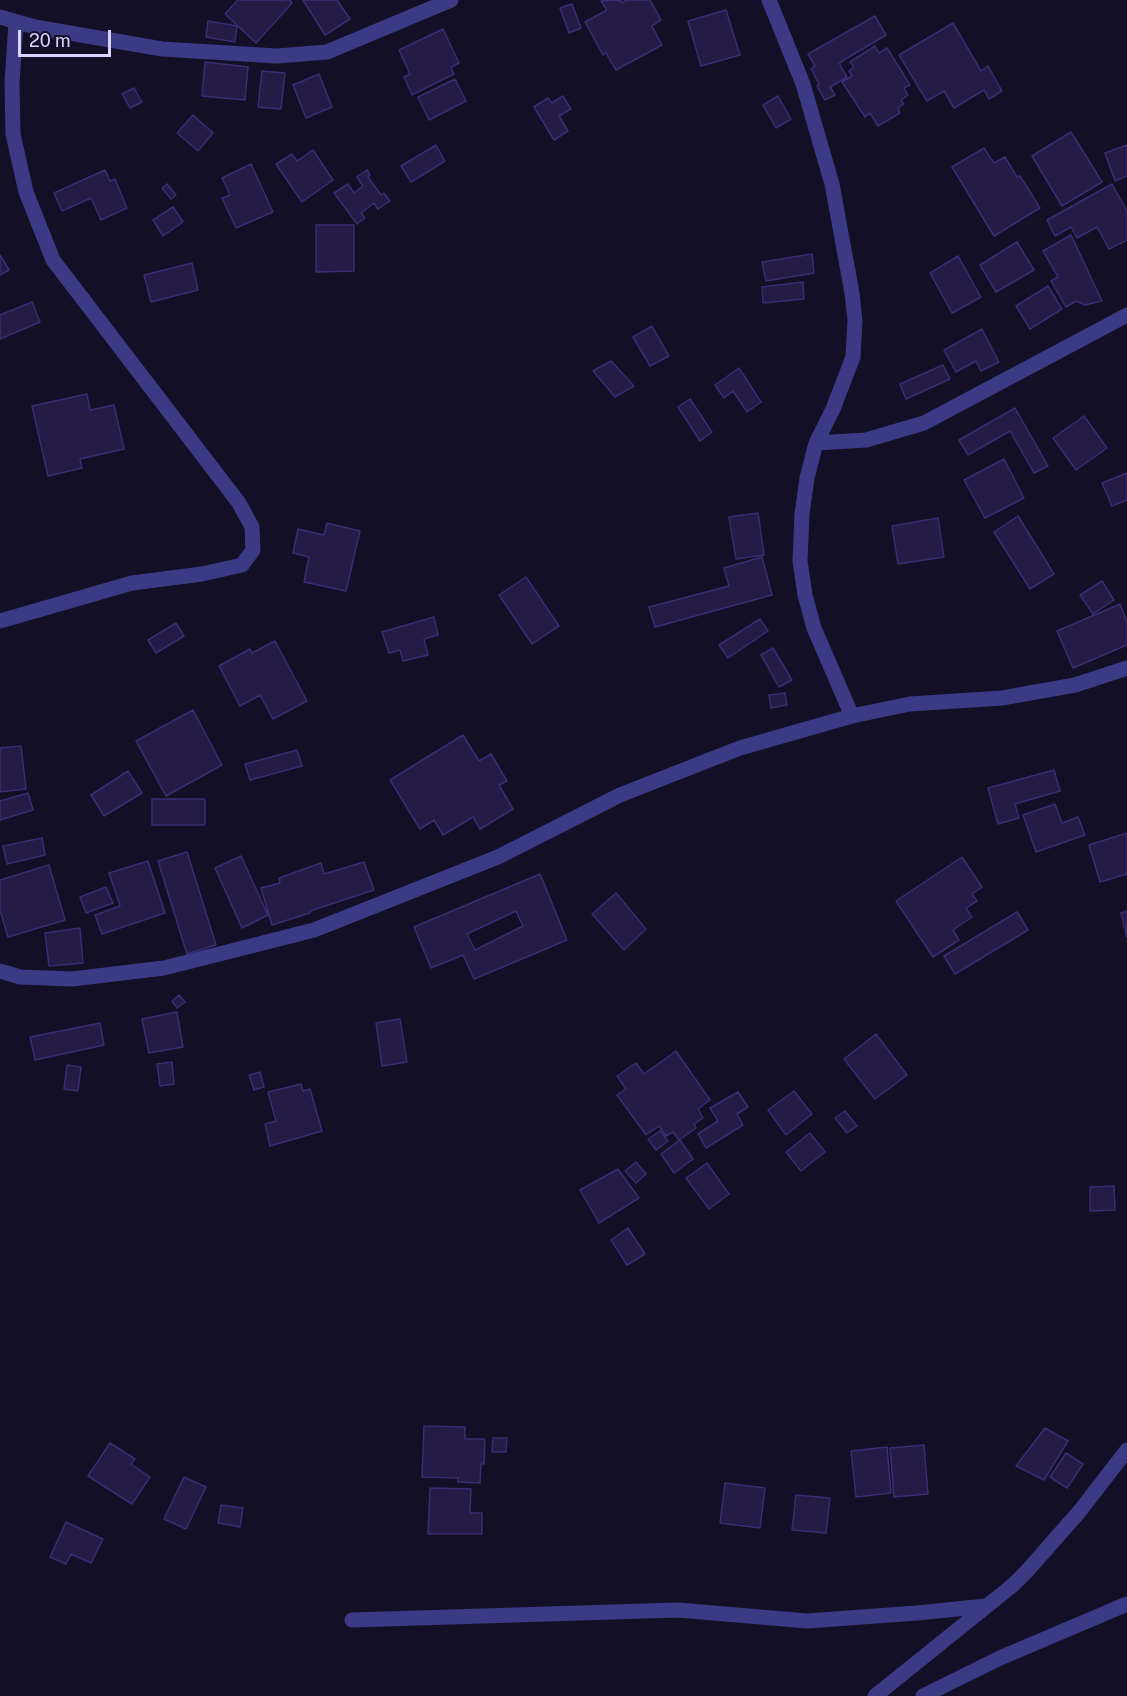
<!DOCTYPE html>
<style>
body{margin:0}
#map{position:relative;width:1127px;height:1696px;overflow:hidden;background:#130f26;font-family:"Public Sans",sans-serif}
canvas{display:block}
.scale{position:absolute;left:18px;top:30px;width:93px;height:27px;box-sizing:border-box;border:3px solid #d9d4ff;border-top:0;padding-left:8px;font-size:18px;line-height:21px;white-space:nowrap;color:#d9d4ff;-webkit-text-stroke:4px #130f26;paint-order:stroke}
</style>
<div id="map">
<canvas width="1127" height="1696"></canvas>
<div class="scale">20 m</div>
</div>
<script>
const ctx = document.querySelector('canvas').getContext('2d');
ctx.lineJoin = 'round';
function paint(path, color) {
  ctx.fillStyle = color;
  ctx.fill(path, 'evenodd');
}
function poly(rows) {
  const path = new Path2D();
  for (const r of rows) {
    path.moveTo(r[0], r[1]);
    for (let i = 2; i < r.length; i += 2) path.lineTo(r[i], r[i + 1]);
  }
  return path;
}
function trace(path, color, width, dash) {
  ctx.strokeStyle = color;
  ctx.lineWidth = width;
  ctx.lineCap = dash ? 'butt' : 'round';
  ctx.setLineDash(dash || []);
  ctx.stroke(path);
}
const building = poly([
 [238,0,290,0,292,3,256,43,225,14,238,0],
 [303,0,337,0,350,19,325,35,303,0],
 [620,0,622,3,626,0,650,0,661,20,652,26,662,45,616,70,606,53,603,55,585,22,607,10,601,1,620,0],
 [572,4,581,28,569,33,560,8,572,4],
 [726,10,740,55,701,66,688,21,726,10],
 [875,16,886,35,839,63,847,77,830,87,835,95,825,100,817,86,819,84,811,69,815,66,808,54,875,16],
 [208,21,237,26,235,42,206,37,208,21],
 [953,23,981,71,988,66,1002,91,989,99,984,90,954,108,944,91,927,101,899,55,953,23],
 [443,29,459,63,451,67,454,74,412,95,404,77,410,74,399,50,443,29],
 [875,46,879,53,887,48,910,85,904,88,908,95,901,100,904,104,898,108,900,113,878,126,870,113,865,117,842,82,852,76,849,71,854,67,850,62,875,46],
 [205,62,248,67,245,100,202,96,205,62],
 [262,71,285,73,281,109,258,107,262,71],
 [319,74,332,107,306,118,293,85,319,74],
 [455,79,466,101,429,120,418,97,455,79],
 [134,88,142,102,130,108,122,94,134,88],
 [563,96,571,109,559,116,568,131,554,140,534,107,548,98,552,103,563,96],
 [778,96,791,119,776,128,763,105,778,96],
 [193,115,213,133,198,151,177,133,193,115],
 [1071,132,1102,182,1062,206,1032,156,1071,132],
 [436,145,445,161,411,182,401,166,436,145],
 [1127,145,1127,176,1115,181,1105,153,1127,145],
 [984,148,994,163,1005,157,1017,177,1020,176,1040,208,994,236,952,167,984,148],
 [313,150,333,180,302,202,276,164,292,154,297,161,313,150],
 [251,164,273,212,236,228,222,198,230,195,222,178,251,164],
 [105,170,110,181,115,179,127,208,101,220,91,198,62,211,54,193,105,170],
 [367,170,370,175,368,177,381,195,384,193,390,201,378,209,374,203,361,213,365,218,357,224,334,193,348,184,354,193,363,186,357,177,367,170],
 [167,184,176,195,171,199,162,188,167,184],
 [1112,184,1127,211,1127,240,1109,249,1097,227,1077,238,1071,227,1055,236,1047,220,1112,184],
 [173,207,183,222,163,236,153,220,173,207],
 [316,225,354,225,354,271,316,272,316,225],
 [1071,235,1102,301,1085,305,1076,301,1066,307,1051,281,1058,277,1043,251,1071,235],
 [1017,242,1034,270,996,292,980,265,1017,242],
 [812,254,814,273,766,281,762,262,812,254],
 [0,255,9,270,0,275,0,255],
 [958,256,981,297,952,313,930,273,958,256],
 [192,263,198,290,151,302,144,275,192,263],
 [803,282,804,299,763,303,762,287,803,282],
 [1048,286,1062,309,1030,329,1016,306,1048,286],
 [32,302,40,322,0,339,0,315,32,302],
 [652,326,669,356,650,366,633,337,652,326],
 [982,329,999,362,981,371,976,361,956,372,944,350,982,329],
 [611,361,634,386,615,397,593,371,611,361],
 [943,365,950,379,906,399,900,384,943,365],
 [739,368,761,402,747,412,733,391,724,398,715,385,739,368],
 [87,394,90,410,114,405,124,449,80,459,82,468,48,476,32,406,87,394],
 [690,399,712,432,700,441,678,407,690,399],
 [1015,408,1048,466,1034,473,1010,431,968,455,959,440,1015,408],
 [1084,416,1107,448,1076,470,1053,438,1084,416],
 [1004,459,1024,498,985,518,964,480,1004,459],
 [1127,473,1127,500,1112,506,1102,483,1127,473],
 [758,513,764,555,736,559,729,517,758,513],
 [1018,516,1054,574,1030,589,994,532,1018,516],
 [938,518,944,557,898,564,892,526,938,518],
 [327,523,360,531,346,591,304,582,309,557,293,553,298,529,324,535,327,523],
 [762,557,772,595,655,627,649,607,729,586,724,568,762,557],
 [526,577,559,626,532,644,499,595,526,577],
 [1102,581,1114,600,1093,614,1080,595,1102,581],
 [1120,604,1127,622,1127,645,1073,668,1057,631,1120,604],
 [434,617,438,635,424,639,428,655,403,661,400,650,389,653,382,632,434,617],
 [760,619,768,631,728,658,719,645,760,619],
 [176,623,184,636,156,653,148,640,176,623],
 [275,641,307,701,273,719,260,695,240,706,219,666,250,649,252,653,275,641],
 [773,648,792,680,779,687,761,655,773,648],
 [785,693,787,705,771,708,769,695,785,693],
 [193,710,222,765,166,796,136,741,193,710],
 [463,735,479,761,491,754,507,781,499,785,513,809,480,829,473,817,443,835,434,820,420,829,390,780,463,735],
 [21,746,26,789,0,792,0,748,21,746],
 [297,750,302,766,250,780,245,764,297,750],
 [1054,770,1060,791,1015,804,1019,818,998,824,988,788,1054,770],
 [128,771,142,793,104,816,91,795,128,771],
 [28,793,33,810,0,820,0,801,28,793],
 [152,799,205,799,205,825,152,825,152,799],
 [1055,804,1062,823,1078,817,1085,835,1036,852,1023,815,1055,804],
 [1127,833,1127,874,1100,882,1089,845,1127,833],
 [42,838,45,855,7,864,3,846,42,838],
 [187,852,216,945,187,954,158,861,187,852],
 [241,856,268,915,242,928,215,868,241,856],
 [962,857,982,887,972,894,977,901,966,908,972,917,953,930,959,940,933,957,896,901,962,857],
 [148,861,165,913,102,934,95,915,120,906,109,873,148,861],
 [364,862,374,890,310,911,310,913,272,925,261,888,280,883,279,878,321,863,324,874,364,862],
 [49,865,65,920,8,937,0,910,0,880,49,865],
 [540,874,567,940,474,979,463,955,431,968,414,927,540,874],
 [516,911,523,926,475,950,467,934,516,911],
 [106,887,113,903,86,913,80,897,106,887],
 [616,893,646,929,624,950,592,914,616,893],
 [1127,911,1127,937,1121,913,1127,911],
 [1017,912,1028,930,955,974,944,956,1017,912],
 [80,928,83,963,49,966,45,933,80,928],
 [179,995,185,1002,177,1008,172,1001,179,995],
 [177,1012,183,1047,149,1053,142,1019,177,1012],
 [400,1019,407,1062,382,1066,376,1023,400,1019],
 [100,1023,104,1045,35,1060,30,1037,100,1023],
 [876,1034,907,1075,875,1099,844,1059,876,1034],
 [676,1051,710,1100,698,1109,703,1118,694,1124,696,1128,679,1140,673,1132,666,1136,659,1126,646,1135,617,1095,626,1089,617,1076,636,1063,644,1074,676,1051],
 [172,1062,174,1084,160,1086,157,1064,172,1062],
 [67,1065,81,1067,78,1091,64,1089,67,1065],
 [260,1072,264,1087,254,1090,249,1075,260,1072],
 [301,1084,303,1091,310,1089,322,1131,270,1146,265,1124,276,1121,268,1092,301,1084],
 [794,1091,812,1114,786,1135,768,1110,794,1091],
 [738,1092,748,1107,737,1114,743,1125,706,1148,698,1134,718,1121,710,1108,738,1092],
 [845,1111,857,1126,847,1133,835,1118,845,1111],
 [660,1131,668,1141,656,1150,648,1139,660,1131],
 [810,1133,825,1152,801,1171,786,1152,810,1133],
 [680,1140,693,1159,674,1173,661,1154,680,1140],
 [636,1162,646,1174,636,1183,625,1171,636,1162],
 [707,1163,729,1194,709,1209,686,1178,707,1163],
 [618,1169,639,1198,599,1223,580,1190,618,1169],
 [1114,1186,1115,1210,1090,1211,1090,1187,1114,1186],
 [628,1228,645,1254,627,1265,611,1240,628,1228],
 [424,1426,465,1427,465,1439,485,1439,484,1464,481,1464,480,1483,458,1482,458,1478,422,1477,424,1426],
 [1045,1428,1068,1441,1044,1480,1016,1466,1045,1428],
 [493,1438,507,1438,506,1452,492,1452,493,1438],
 [110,1443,135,1459,131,1464,150,1477,132,1504,88,1476,110,1443],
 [924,1445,928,1494,894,1497,890,1448,924,1445],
 [887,1447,891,1493,856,1497,851,1451,887,1447],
 [1066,1453,1083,1464,1067,1488,1050,1477,1066,1453],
 [184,1477,206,1487,186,1529,164,1519,184,1477],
 [725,1483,765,1488,760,1528,720,1523,725,1483],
 [430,1488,471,1489,470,1513,482,1513,482,1534,428,1534,430,1488],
 [796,1495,830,1498,826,1533,792,1530,796,1495],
 [221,1505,243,1508,240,1527,218,1523,221,1505],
 [66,1522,103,1539,91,1563,71,1554,66,1564,50,1557,66,1522]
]);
paint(building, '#241b47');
trace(building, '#3b2d73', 1.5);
trace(poly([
 [769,0,803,84,832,184,852,293,855,320,853,357,833,409,816,443,807,478,802,514,800,561,805,595,814,628,852,716],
 [0,17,35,27,162,49,277,56,327,52,451,0],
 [816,443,866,440,924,423,1127,315],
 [0,621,132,583,202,574,242,565,253,550,252,527,239,503,53,260,26,192,13,134,12,83,16,22],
 [0,971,20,977,72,979,164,968,314,930,498,857,620,795,740,748,852,716,910,704,1002,698,1075,685,1127,668],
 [352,1620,678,1610,807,1621,917,1613,986,1606],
 [875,1696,1013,1585,1027,1571,1079,1512,1127,1450],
 [923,1696,1000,1658,1127,1604]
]), '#3d3a85', 15);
</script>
